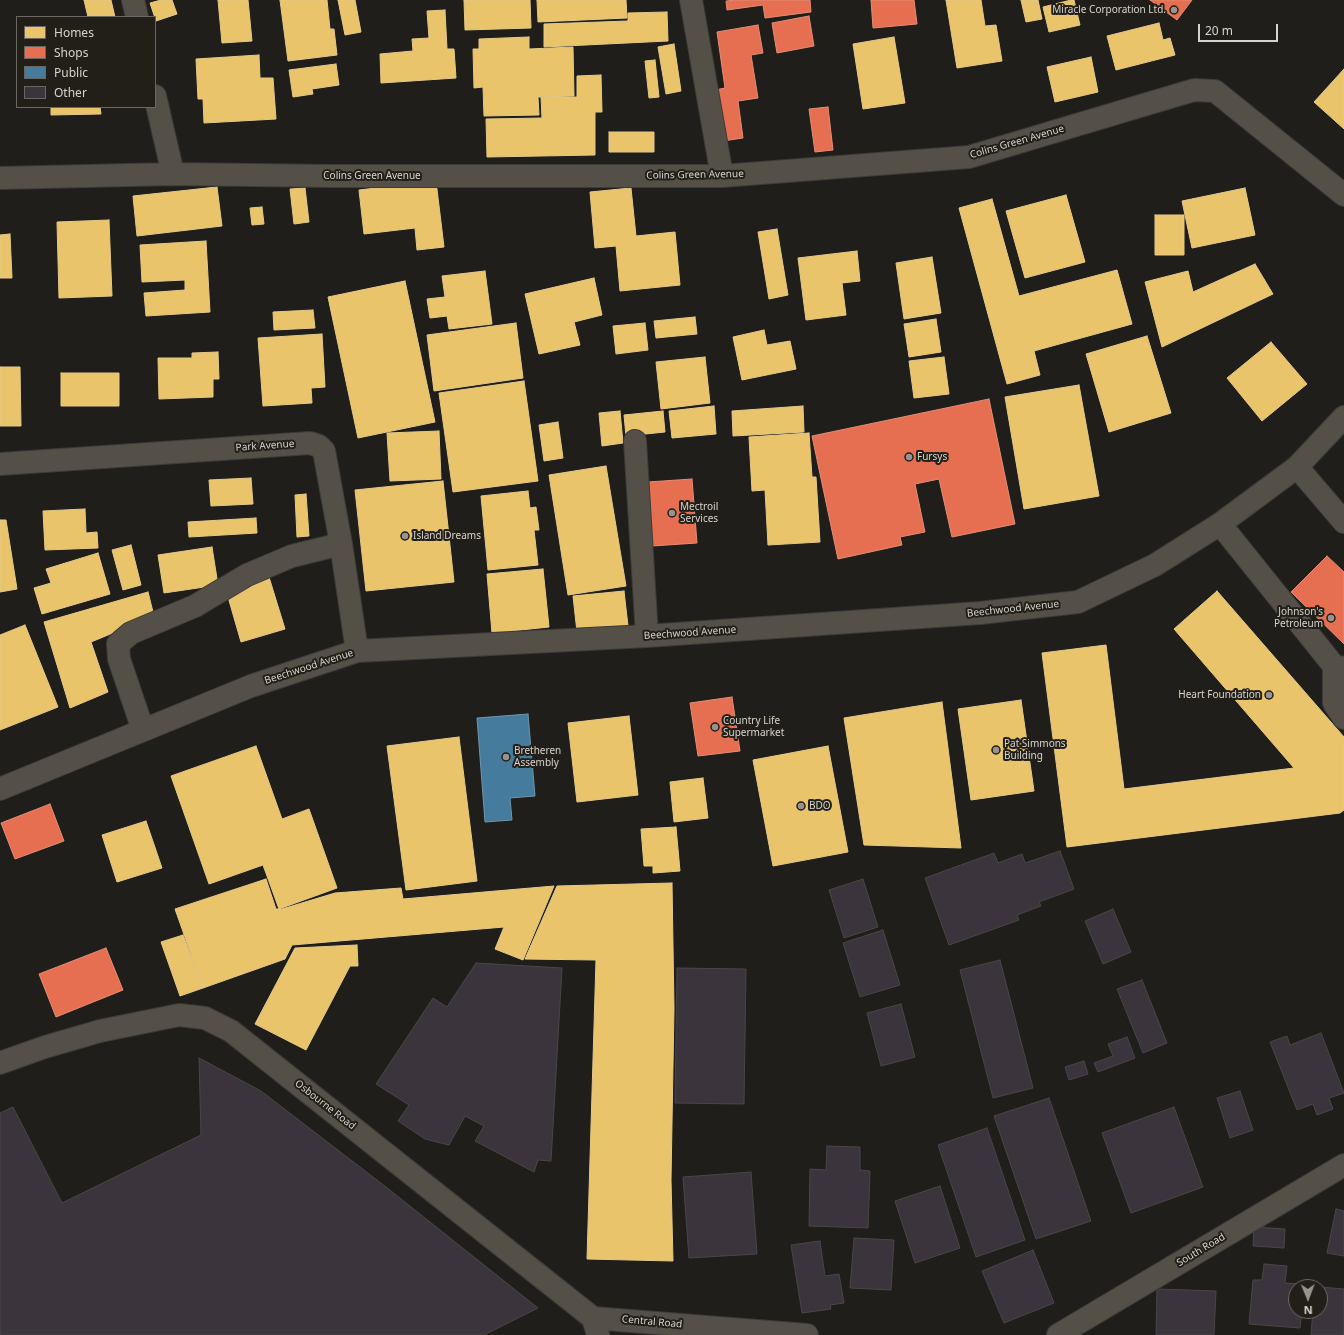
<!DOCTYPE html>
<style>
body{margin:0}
#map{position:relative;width:1344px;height:1335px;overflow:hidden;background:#201e1a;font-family:"Noto Sans",sans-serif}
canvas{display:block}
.legend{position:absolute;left:16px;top:16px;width:140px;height:92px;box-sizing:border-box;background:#221f18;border:1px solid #6a6762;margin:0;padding:5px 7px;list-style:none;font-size:12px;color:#d7d4d0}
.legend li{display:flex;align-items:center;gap:8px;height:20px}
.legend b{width:20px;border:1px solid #6a6762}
.north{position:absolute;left:1288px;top:1279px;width:40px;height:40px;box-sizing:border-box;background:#221f18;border:1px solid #6a6762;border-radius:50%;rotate:179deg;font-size:11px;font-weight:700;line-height:16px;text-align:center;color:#d7d4d0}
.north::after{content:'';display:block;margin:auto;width:14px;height:18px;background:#979490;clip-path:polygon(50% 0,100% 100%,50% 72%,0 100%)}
.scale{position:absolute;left:1198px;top:24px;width:80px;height:18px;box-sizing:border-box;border:2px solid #d7d4d0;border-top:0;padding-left:5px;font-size:12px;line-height:14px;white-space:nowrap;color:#d7d4d0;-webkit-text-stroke:3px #221f18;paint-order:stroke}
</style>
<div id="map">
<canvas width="1344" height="1335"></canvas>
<ul class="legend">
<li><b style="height:11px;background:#e9c46a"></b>Homes</li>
<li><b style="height:11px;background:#e76f51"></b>Shops</li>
<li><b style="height:11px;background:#457b9d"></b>Public</li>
<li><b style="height:11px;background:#3c343d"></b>Other</li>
</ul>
<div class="north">N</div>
<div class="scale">20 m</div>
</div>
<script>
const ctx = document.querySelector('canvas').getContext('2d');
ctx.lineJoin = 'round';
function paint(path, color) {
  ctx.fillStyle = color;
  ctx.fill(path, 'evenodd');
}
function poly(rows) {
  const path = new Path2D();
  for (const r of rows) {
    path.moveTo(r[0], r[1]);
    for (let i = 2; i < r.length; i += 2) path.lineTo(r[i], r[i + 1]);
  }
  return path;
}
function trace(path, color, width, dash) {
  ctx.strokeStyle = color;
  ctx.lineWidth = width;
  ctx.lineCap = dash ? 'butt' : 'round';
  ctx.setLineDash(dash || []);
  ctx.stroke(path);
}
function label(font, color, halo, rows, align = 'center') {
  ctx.font = font + ' "Noto Sans",sans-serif';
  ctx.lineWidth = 4;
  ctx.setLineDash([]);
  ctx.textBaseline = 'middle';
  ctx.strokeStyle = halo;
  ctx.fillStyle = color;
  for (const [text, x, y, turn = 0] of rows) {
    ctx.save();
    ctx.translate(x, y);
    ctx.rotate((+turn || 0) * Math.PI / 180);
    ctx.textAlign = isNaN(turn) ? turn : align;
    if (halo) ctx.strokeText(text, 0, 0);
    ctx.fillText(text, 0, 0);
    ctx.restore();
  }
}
const homes = poly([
 [84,0,111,0,115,17,88,17,84,0],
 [161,0,172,0,177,14,156,21,150,3,161,0],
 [218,0,248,0,252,41,222,43,218,0],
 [280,0,327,0,330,29,334,29,337,55,288,61,280,0],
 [338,0,355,0,361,32,345,35,338,0],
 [464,0,530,0,531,28,465,30,464,0],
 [537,0,626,0,627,18,538,22,537,0],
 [946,0,981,0,985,26,996,25,1002,61,957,68,946,0],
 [1021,0,1038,0,1042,19,1026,22,1021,0],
 [1071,0,1074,0,1080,25,1049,32,1043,7,1071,0],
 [445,10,447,49,454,49,456,78,381,83,380,54,413,51,412,39,429,38,427,11,445,10],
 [667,12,668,41,544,47,544,24,628,21,628,13,667,12],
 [1159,23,1163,40,1170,38,1175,55,1116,70,1107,36,1159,23],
 [529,37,529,49,573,47,574,96,538,97,539,115,484,116,483,87,474,88,473,49,479,49,479,39,529,37],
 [894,37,905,103,863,109,853,44,894,37],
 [674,44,681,91,666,94,658,47,674,44],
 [259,55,260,78,273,78,276,119,204,123,203,99,198,99,196,59,259,55],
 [1091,57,1098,92,1055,102,1047,67,1091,57],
 [655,60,659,97,649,98,645,61,655,60],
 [336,64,339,85,312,89,313,94,293,97,289,70,336,64],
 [1344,69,1344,129,1314,102,1344,69],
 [601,75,602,112,595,112,595,155,487,157,486,119,542,118,541,97,577,97,577,76,601,75],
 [51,107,100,107,101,114,51,115,51,107],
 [609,132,654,132,654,152,609,152,609,132],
 [436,181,444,247,417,250,415,228,364,234,359,190,436,181],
 [217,187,222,226,137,236,133,196,217,187],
 [305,188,309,222,294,224,290,189,305,188],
 [631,188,636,236,675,232,680,285,620,291,616,246,595,248,590,192,631,188],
 [1245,188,1255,235,1192,248,1182,201,1245,188],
 [1066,195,1085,262,1025,278,1006,211,1066,195],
 [992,199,1019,296,1117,270,1132,324,1034,351,1040,375,1007,384,959,208,992,199],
 [262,207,264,224,252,225,250,208,262,207],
 [1155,215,1184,215,1184,255,1155,255,1155,215],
 [109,220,112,296,59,298,57,222,109,220],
 [777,229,788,295,769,299,758,232,777,229],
 [10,234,12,278,0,278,0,235,10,234],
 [206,241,210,312,146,316,144,293,185,290,185,280,142,282,140,245,206,241],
 [857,251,860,281,842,283,846,315,806,320,798,258,857,251],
 [932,257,941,313,904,319,896,263,932,257],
 [1255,264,1273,294,1162,347,1145,282,1188,271,1193,292,1255,264],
 [485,271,492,324,449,329,447,316,430,318,427,299,445,297,442,276,485,271],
 [594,278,602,315,574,322,580,345,539,354,525,294,594,278],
 [405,281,435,422,358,438,328,297,405,281],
 [313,310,315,328,274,330,273,312,313,310],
 [695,317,697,334,656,338,654,321,695,317],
 [936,319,941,352,909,357,904,324,936,319],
 [516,323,523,378,434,391,427,335,516,323],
 [645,323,648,350,616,354,613,326,645,323],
 [764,330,767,345,790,341,796,369,742,380,733,337,764,330],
 [322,334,325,387,311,388,312,403,263,406,258,338,322,334],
 [1147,336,1171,413,1109,432,1086,354,1147,336],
 [1271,342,1307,384,1262,421,1227,378,1271,342],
 [218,352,219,379,213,379,213,397,159,399,158,358,192,358,192,353,218,352],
 [705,357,710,403,661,409,656,362,705,357],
 [944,357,949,394,914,398,909,361,944,357],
 [0,367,20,367,21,426,0,426,0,367],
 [61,373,119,373,119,406,61,406,61,373],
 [524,381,538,481,453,492,439,393,524,381],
 [1079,385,1099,496,1024,509,1005,397,1079,385],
 [714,406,716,434,672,438,669,411,714,406],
 [803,406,804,432,733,436,732,411,803,406],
 [620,411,623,443,602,446,599,413,620,411],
 [663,411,665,432,626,436,624,415,663,411],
 [558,422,563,458,544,461,539,425,558,422],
 [439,431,441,479,390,481,387,433,439,431],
 [809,433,812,477,816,477,820,542,768,545,765,490,752,491,749,437,809,433],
 [606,466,626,586,568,595,549,475,606,466],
 [251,478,253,504,211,506,209,480,251,478],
 [443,481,454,582,366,591,355,490,443,481],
 [528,491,530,508,536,507,539,530,534,530,538,565,488,570,481,496,528,491],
 [306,494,309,536,297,537,295,495,306,494],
 [85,509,86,533,97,532,98,548,45,550,43,511,85,509],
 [256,518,257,533,189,537,188,522,256,518],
 [0,520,6,520,17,589,0,592,0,520],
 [131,545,141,585,123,590,112,550,131,545],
 [212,547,218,585,164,593,158,555,212,547],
 [98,553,110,594,42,614,34,588,51,583,46,569,98,553],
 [543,569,549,627,492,633,487,574,543,569],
 [269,577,285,629,241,642,226,590,269,577],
 [624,591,628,626,577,632,573,596,624,591],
 [1217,591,1344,737,1344,810,1340,813,1067,847,1042,653,1106,645,1124,789,1294,768,1174,629,1217,591],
 [148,592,154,616,91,642,108,692,70,708,44,622,148,592],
 [25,625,58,707,0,730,0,635,25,625],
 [1021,700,1034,791,971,800,958,709,1021,700],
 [942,702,961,848,864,845,844,718,942,702],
 [629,716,638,795,577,802,568,723,629,716],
 [459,737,477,881,406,890,387,746,459,737],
 [256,746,282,819,309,809,337,888,279,909,263,865,209,884,171,776,256,746],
 [828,746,848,852,773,866,753,760,828,746],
 [703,778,708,818,674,822,670,782,703,778],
 [146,821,162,868,117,882,102,835,146,821],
 [676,827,680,871,653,873,653,866,644,866,641,829,676,827],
 [266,879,276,909,282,909,335,893,401,888,403,899,554,886,523,960,495,949,504,927,292,945,285,959,203,988,175,909,266,879],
 [672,883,674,1008,671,1180,673,1261,587,1259,596,960,525,959,557,886,672,883],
 [183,935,203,988,180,996,161,942,183,935],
 [357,945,358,966,350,966,306,1050,255,1024,295,948,357,945]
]);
paint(homes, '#e9c46a');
trace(homes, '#e4c989', 1);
const shops = poly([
 [736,0,810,0,811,12,765,18,763,5,727,10,726,1,736,0],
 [871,0,914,0,917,24,873,28,871,0],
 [1150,0,1192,0,1177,20,1150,0],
 [809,16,814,46,777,53,772,23,809,16],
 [758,25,763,53,751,55,758,98,738,101,743,138,723,141,715,90,725,88,717,32,758,25],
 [828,107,833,150,815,152,809,109,828,107],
 [989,399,1015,524,952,537,939,479,915,484,925,532,900,537,902,545,838,559,812,436,989,399],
 [692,479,697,543,652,546,648,482,692,479],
 [1327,556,1344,572,1344,644,1291,592,1327,556],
 [732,697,740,751,698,756,690,703,732,697],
 [50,804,64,841,15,859,1,823,50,804],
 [106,948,123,990,56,1017,39,974,106,948]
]);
paint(shops, '#e76f51');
trace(shops, '#e28d77', 1);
const public = poly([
 [528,714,535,796,510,798,512,820,485,822,477,718,528,714]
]);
paint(public, '#457b9d');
trace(public, '#7196ac', 1);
const building = poly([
 [1060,851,1074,889,1039,902,1041,906,1017,915,1019,920,949,945,925,878,994,853,998,863,1022,854,1025,863,1060,851],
 [863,879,878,927,844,938,829,890,863,879],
 [1113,909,1131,952,1103,964,1085,921,1113,909],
 [883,930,900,985,860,997,843,943,883,930],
 [1000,960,1033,1088,993,1098,960,970,1000,960],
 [476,963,562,968,551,1161,538,1160,534,1172,475,1141,484,1126,465,1116,449,1145,425,1139,398,1121,409,1105,376,1084,433,998,447,1007,476,963],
 [677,968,746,969,744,1104,675,1103,677,968],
 [1142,980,1167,1043,1143,1053,1117,989,1142,980],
 [901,1004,915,1057,881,1066,867,1013,901,1004],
 [1321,1033,1344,1093,1329,1098,1333,1109,1317,1115,1313,1104,1297,1110,1270,1042,1287,1036,1290,1045,1321,1033],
 [1127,1037,1135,1058,1098,1072,1094,1063,1113,1056,1108,1044,1127,1037],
 [199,1058,261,1091,386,1187,538,1308,484,1335,0,1335,0,1113,13,1107,62,1203,201,1135,199,1058],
 [1084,1061,1088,1074,1069,1080,1065,1067,1084,1061],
 [1240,1091,1253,1130,1230,1138,1217,1098,1240,1091],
 [1049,1098,1091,1221,1036,1239,994,1116,1049,1098],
 [1174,1107,1203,1187,1131,1213,1102,1133,1174,1107],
 [987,1128,1025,1240,976,1257,938,1145,987,1128],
 [827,1146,860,1147,860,1170,870,1171,868,1228,809,1226,810,1169,826,1170,827,1146],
 [751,1172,757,1254,689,1258,683,1177,751,1172],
 [940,1186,960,1248,915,1263,895,1201,940,1186],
 [1336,1209,1344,1211,1344,1256,1327,1253,1336,1209],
 [1254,1227,1285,1229,1284,1248,1253,1246,1254,1227],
 [854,1238,894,1240,891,1290,850,1288,854,1238],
 [820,1241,825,1276,839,1274,844,1303,830,1305,831,1309,802,1313,791,1245,820,1241],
 [1033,1250,1054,1303,1004,1323,982,1271,1033,1250],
 [1264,1264,1287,1266,1285,1283,1304,1284,1304,1287,1296,1287,1296,1311,1302,1311,1300,1328,1249,1324,1253,1280,1262,1280,1264,1264],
 [1320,1287,1344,1289,1344,1335,1311,1335,1313,1311,1320,1311,1320,1287],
 [1157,1289,1216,1291,1214,1335,1156,1335,1157,1289]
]);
paint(building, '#3c343d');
trace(building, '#494746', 1);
const minor = poly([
 [133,0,137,17],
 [691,0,722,176],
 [155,96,173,174],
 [0,178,173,174,332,176,722,176,969,157,1194,90,1215,91,1344,195],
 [635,441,647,636],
 [0,464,310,443,319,446,324,451,341,544,357,651],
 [1297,467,1344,522],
 [1220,524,1334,666,1344,668],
 [1334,666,1334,703,1344,718],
 [143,730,119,659,118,644,131,633,195,606,247,575,292,556,341,544],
 [0,789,251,686,357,651,647,636,980,613,1078,602,1155,565,1220,524,1297,467,1344,417],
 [0,1063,45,1047,100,1031,179,1015,205,1018,231,1031,593,1318,598,1335],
 [593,1318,807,1335],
 [1058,1335,1344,1165]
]);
trace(minor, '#3c3b38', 24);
trace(minor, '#545047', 22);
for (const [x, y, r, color] of [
 [1174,10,4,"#979490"],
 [909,457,4,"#979490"],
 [672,513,4,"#979490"],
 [405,536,4,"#979490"],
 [1331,618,4,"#979490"],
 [1269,695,4,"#979490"],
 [715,727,4,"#979490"],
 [996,750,4,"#979490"],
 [506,757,4,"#979490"],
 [801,806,4,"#979490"]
]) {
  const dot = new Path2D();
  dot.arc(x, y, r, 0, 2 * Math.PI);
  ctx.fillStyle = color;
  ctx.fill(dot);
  trace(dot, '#221f18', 1.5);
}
label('10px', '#d7d4d0', '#221f18', [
 ["Miracle Corporation Ltd.",1166,10,"right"],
 ["Fursys",917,457],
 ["Mectroil",680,507],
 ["Services",680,519],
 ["Island Dreams",413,536],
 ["Johnson's",1323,612,"right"],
 ["Petroleum",1323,624,"right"],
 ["Heart Foundation",1261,695,"right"],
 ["Country Life",723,721],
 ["Supermarket",723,733],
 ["Pat Simmons",1004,744],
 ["Building",1004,756],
 ["Bretheren",514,751],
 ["Assembly",514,763],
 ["BDO",809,806]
], 'left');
label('10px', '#d7d4d0', '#221f18', [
 ["Colins Green Avenue",1017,142,-16],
 ["Colins Green Avenue",695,175,-1],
 ["Colins Green Avenue",372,176],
 ["Park Avenue",265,446,-4],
 ["Beechwood Avenue",1013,609,-6],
 ["Beechwood Avenue",690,633,-4],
 ["Beechwood Avenue",309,667,-18],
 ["Osbourne Road",325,1105,38],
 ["South Road",1201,1250,-31],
 ["Central Road",652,1322,5]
]);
</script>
